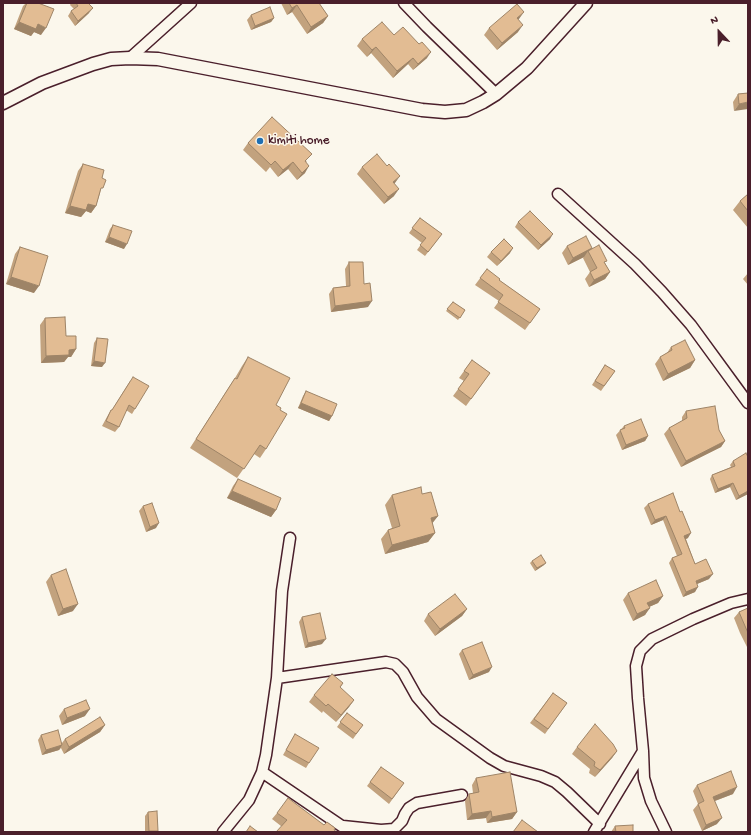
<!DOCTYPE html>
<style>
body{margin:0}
#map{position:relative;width:751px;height:835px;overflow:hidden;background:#fbf7ec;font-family:"Gochi Hand",sans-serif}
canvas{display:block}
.frame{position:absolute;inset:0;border:4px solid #4a1f2b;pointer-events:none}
.north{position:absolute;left:699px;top:12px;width:40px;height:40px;-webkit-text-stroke:3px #fbf7ec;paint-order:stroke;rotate:338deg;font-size:11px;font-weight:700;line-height:16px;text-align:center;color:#4a1f2b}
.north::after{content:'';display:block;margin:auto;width:14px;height:18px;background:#4a1f2b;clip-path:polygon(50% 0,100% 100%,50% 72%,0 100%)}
</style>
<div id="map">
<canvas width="751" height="835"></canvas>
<div class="frame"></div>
<div class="north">N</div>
</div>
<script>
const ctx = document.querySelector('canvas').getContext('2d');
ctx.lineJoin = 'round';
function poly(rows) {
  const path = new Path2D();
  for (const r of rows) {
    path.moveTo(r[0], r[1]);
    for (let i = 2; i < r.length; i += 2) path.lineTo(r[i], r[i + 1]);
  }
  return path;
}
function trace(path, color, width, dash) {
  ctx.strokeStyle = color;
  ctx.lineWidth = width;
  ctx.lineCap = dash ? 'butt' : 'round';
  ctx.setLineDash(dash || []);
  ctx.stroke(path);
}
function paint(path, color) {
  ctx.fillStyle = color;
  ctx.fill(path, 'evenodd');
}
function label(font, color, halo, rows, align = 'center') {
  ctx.font = font + ' "Gochi Hand",sans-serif';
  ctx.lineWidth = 3;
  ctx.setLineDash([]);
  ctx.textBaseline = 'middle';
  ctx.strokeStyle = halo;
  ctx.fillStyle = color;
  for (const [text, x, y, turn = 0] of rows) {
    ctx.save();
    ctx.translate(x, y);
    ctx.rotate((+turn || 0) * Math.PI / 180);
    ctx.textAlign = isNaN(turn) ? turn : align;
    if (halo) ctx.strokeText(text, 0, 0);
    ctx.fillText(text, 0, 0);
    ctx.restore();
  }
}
const minor = poly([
 [404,3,427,27,496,94],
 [130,58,191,3],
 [558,194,635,264,662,292,691,325,748,403],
 [277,678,386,662,395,664,403,672,417,697,436,719,490,758,504,766,541,776,555,782,567,792,600,824],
 [643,751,644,778,651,801,666,832],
 [262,772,346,829],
 [343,826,381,830,394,829,402,821,405,814,409,808,417,803,462,795],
 [223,832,249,800,262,772,266,755,277,678,282,591,290,538],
 [594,832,643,751,638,698,636,666,640,651,652,639,693,619,731,603,748,599]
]);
const tertiary = poly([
 [3,103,42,83,93,64,111,59,130,58,158,59,422,110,445,112,466,110,483,102,496,94,527,68,586,3]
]);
trace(minor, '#4a1f2b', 13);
trace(tertiary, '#4a1f2b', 15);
trace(minor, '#fbf7ec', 10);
trace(tertiary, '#fbf7ec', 12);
paint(poly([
 [26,3,38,3,41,35,34,32,31,36,14,29,23,6],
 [71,3,88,3,89,13,75,26,68,16,71,11,74,9,70,5],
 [281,3,319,3,328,16,323,23,307,34,292,12,287,15],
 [251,15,274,18,271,22,251,30,247,20],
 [489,28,518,32,497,50,484,35],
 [394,35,427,58,413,70,408,64,393,78,371,53,367,57,357,46,362,39],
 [748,93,734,111,733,102,738,94],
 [248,143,307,161,306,162,305,173,297,180,288,169,278,177,270,167,266,172,243,150],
 [83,164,102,178,100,193,96,206,91,213,86,211,81,217,65,213,78,171],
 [362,167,394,183,394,196,384,204,357,174],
 [748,194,748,228,733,210,740,201],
 [420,218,442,234,425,256,417,250,422,243,409,233],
 [518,222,550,239,538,250,515,227],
 [113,225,124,249,105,242,110,229],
 [567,246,592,248,591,249,605,263,610,272,605,279,589,287,585,279,590,272,583,258,584,257,568,265,562,253],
 [20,247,34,293,6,284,15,254],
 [491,252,510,253,497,266,487,257],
 [349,262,364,284,368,307,331,312,329,294,333,288,346,286,345,269],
 [487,269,499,280,540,309,525,330,494,308,499,301,475,285],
 [748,273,748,285,743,279],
 [453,302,465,310,458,320,446,311],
 [45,318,66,336,76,349,71,357,68,357,64,362,41,363,40,325],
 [97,338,102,367,91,366,94,343],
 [671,347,695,360,690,368,663,381,655,364,660,357,667,353],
 [248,357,276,405,280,410,266,449,260,458,254,454,237,478,190,448,229,387,235,378,242,366],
 [472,360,490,373,466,406,453,396,464,381,459,378],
 [605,365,615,371,601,391,592,385],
 [130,381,135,409,132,414,126,410,119,427,115,432,102,426,108,415,111,410,112,410],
 [306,391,332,416,329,421,298,408,303,396],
 [686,411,719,430,725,441,721,447,681,467,664,434,669,428,682,421,682,417],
 [624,426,648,436,645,441,622,450,616,435],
 [748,457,748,494,736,500,730,487,715,493,710,479,712,475,731,467,730,465,733,461],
 [238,479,276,510,271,517,227,498,233,486],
 [673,493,688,538,686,539,695,564,709,579,697,584,695,592,683,597,669,563,672,558,677,556,663,520,651,525,644,508,648,504],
 [422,494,438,516,432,523,435,533,428,542,385,554,381,539,388,530,392,528,385,505,392,495],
 [143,506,156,528,146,532,139,511],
 [532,561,544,565,535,571,530,563],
 [51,575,73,611,58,616,46,582],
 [628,593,663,596,658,603,649,607,645,615,633,621,623,600],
 [748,608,748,649,740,633,734,618,739,612],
 [467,609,462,616,435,636,424,621,428,614],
 [302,617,322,644,305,648,299,622],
 [462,650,489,672,469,680,459,654],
 [343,683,340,688,354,700,349,707,336,722,323,711,322,713,309,702,314,695],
 [553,693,567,703,545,734,530,723],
 [64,709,85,716,62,725,59,716],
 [347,713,363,725,353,739,337,727],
 [105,725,100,732,64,754,61,748,59,750,42,755,38,740,41,735,62,743,65,739],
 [295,734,309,763,306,768,283,755],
 [577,747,617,751,612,758,595,777,589,773,590,769,572,754],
 [381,767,404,783,389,804,367,786],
 [476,778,517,812,512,819,487,823,486,818,467,820,465,801,469,794,473,793,472,785],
 [697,785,733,794,715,801,717,824,702,831,693,810,698,804,693,791],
 [148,812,158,832,145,832,145,816],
 [277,813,324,825,334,830,281,826,272,819],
 [615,826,633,832,611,832]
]), '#c2a27e');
paint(poly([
 [297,5,292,12,287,15,292,8],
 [93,8,89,13,75,26,78,21],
 [524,12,519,19,512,25,517,18],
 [328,16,323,23,307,34,311,27],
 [274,18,271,22,251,30,255,26],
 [19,22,38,24,46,28,41,35,34,32,31,36,14,29],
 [523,25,518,32,497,50,502,43],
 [376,47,371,53,367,57,372,50],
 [431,52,427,58,413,70,418,64],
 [413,58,408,64,393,78,397,71],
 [748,102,748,109,734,111,739,104],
 [293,162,288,169,278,177,283,170],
 [309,166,305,173,297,180,302,173],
 [400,176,395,183,388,189,393,182],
 [399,189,394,196,384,204,388,197],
 [88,204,96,206,91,213,86,211,81,217,65,213,70,206],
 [553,234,550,239,538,250,541,245],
 [109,237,127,244,124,249,105,242],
 [513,248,510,253,497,266,501,261],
 [592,248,589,253,588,251,584,257,568,265,573,258],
 [610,272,605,279,589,287,594,280],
 [11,277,39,286,34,293,6,284],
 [372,301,368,307,331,312,335,306],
 [76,349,71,357,68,357,64,362,41,363,46,356,69,350],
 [695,360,690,368,663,381,668,374],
 [94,361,105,363,102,367,91,366],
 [301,403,332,416,329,421,298,408],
 [648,436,645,441,622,450,626,445],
 [725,441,721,447,681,467,686,461],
 [733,483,730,487,715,493,718,489],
 [232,491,276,510,271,517,227,498],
 [748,491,748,494,736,500,739,496],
 [438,516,431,525,431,518],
 [666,516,663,520,651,525,655,520],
 [159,523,156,528,146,532,150,527],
 [435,533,428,542,385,554,392,545],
 [691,533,688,538,681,541,684,536],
 [546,563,544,565,535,571,537,568],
 [713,574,709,579,692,586,696,581],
 [698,587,695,592,683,597,686,592],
 [663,596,658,603,642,610,647,603],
 [78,604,73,611,58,616,63,609],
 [650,608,645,615,633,621,637,614],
 [467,609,462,616,435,636,440,629],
 [326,639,322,644,305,648,308,643],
 [492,667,489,672,469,680,473,675],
 [354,700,349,707,336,722,341,715],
 [90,709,85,716,62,725,67,718],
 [105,725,100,732,64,754,69,747],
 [62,745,59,750,42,755,46,750],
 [617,751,612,758,595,777,600,770],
 [737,787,733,794,709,803,713,797],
 [491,811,486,818,467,820,472,814],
 [517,812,512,819,487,823,492,817],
 [722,818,717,824,702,831,706,825],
 [149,831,158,831,158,832,148,832]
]), '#9e8467');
const building = poly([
 [27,3,38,3,54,9,46,28,38,24,36,29,19,22,27,3],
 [76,3,88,3,93,8,78,21,71,11,78,6,76,3],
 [289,3,319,3,328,16,311,27,297,5,292,8,289,3],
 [517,4,524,12,517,18,523,25,502,43,489,28,517,4],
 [270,7,274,18,255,26,251,15,270,7],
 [382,22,394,35,403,27,419,44,422,42,431,52,418,64,413,58,397,71,376,47,372,50,362,39,382,22],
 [748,93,748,102,739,104,738,94,748,93],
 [272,117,312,154,305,161,309,166,302,173,293,162,283,170,275,161,271,165,248,143,272,117],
 [377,154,387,166,389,164,400,176,393,182,399,189,388,197,362,167,377,154],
 [83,164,104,170,102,178,106,180,103,188,101,188,96,206,88,204,86,210,70,206,83,164],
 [748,194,748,211,740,201,748,194],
 [530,211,553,234,541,245,518,222,530,211],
 [420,218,442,234,428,252,420,245,426,238,412,228,420,218],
 [113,225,132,231,127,244,109,237,113,225],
 [586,236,592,248,573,258,567,246,586,236],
 [504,239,513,248,501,261,491,252,504,239],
 [599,245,607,261,604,262,610,272,594,280,590,272,597,268,588,251,599,245],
 [20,247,48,256,39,286,11,277,20,247],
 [349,262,363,262,364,284,370,283,372,301,335,306,333,288,350,286,349,262],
 [487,269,500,279,499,280,540,309,530,323,498,302,503,295,480,278,487,269],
 [453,302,465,310,460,318,447,309,453,302],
 [65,317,66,336,76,336,76,349,69,350,69,355,46,356,45,318,65,317],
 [97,338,108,339,105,363,94,361,97,338],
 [685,340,695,360,668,374,660,357,672,350,671,347,685,340],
 [248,357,290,378,276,405,281,408,280,410,287,414,266,449,260,445,244,469,196,439,235,378,237,379,248,357],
 [472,360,490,373,471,399,458,389,469,374,464,371,472,360],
 [605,365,615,371,604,386,595,381,605,365],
 [133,377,149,386,135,409,129,405,119,427,106,421,111,410,112,410,133,377],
 [306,391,337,404,332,416,301,403,306,391],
 [715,406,719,430,725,441,686,461,669,428,687,418,686,411,715,406],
 [641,419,648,436,626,445,620,430,625,428,624,426,641,419],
 [746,453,748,457,748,491,739,496,733,483,718,489,712,475,735,466,733,461,746,453],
 [238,479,281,498,276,510,232,491,238,479],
 [421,487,422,494,431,492,438,516,431,518,435,533,392,545,388,530,400,526,392,495,421,487],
 [673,493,680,512,682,511,691,533,684,536,695,564,706,559,713,574,696,581,698,587,686,592,672,558,682,554,666,516,655,520,648,504,673,493],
 [152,503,159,523,150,527,143,506,152,503],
 [541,555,546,563,537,568,532,561,541,555],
 [66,569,78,604,63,609,51,575,66,569],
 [656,580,663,596,647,603,650,608,637,614,628,593,656,580],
 [455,594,467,609,440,629,428,614,455,594],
 [748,608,748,633,739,612,748,608],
 [320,613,326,639,308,643,302,617,320,613],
 [482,642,492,667,473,675,462,650,482,642],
 [332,674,343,683,340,687,354,700,341,715,328,704,326,706,314,695,332,674],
 [553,693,567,703,548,729,534,719,553,693],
 [86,700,90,709,67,718,64,709,86,700],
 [347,713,363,725,356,734,340,722,347,713],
 [100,717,105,725,69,747,65,739,100,717],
 [595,724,613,744,617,751,600,770,594,766,595,762,577,747,595,724],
 [58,730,62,745,46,750,41,735,58,730],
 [295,734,319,748,309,763,286,750,295,734],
 [381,767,404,783,392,799,370,782,381,767],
 [731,771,737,787,713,797,722,818,706,825,698,804,704,801,697,785,731,771],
 [510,772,517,812,492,817,491,811,472,814,469,794,479,792,476,778,510,772],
 [288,798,324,825,327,822,335,828,334,830,337,832,276,832,287,820,277,813,288,798],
 [157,811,158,831,149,831,148,812,157,811],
 [522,820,538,832,513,832,522,820],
 [633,825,633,832,616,832,615,826,633,825],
 [250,826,258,832,246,832,250,826]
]);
paint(building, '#e2bc93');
trace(building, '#9e8467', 1);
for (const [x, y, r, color] of [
 [260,141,4,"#1f6fb2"]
]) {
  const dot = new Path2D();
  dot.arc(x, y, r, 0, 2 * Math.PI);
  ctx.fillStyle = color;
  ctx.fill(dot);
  trace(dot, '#fbf7ec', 1.5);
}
label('13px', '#4a1f2b', '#fbf7ec', [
 ["kimiti home",268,141]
], 'left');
</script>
